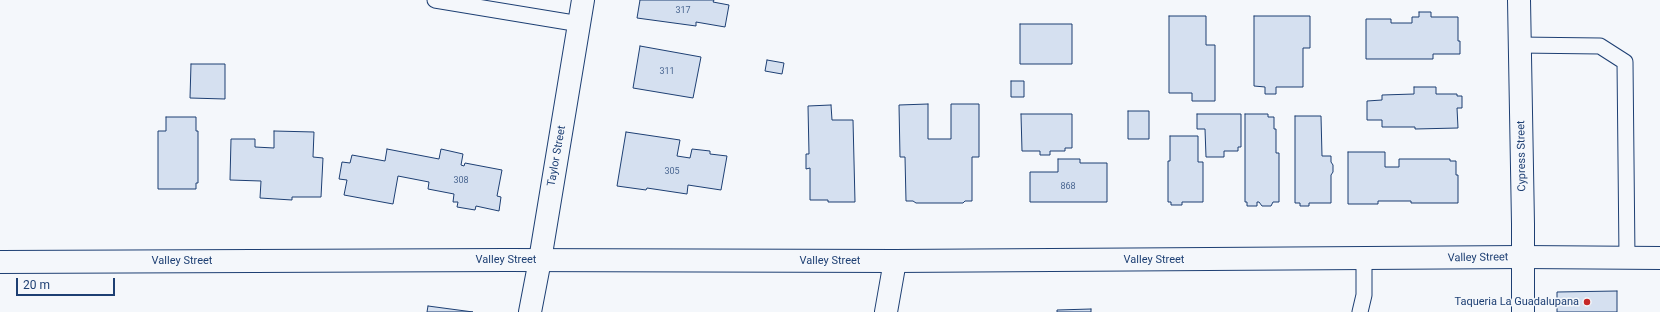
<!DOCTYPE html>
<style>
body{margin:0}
#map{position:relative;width:1660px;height:312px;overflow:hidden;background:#f4f7fb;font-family:Roboto,sans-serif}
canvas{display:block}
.scale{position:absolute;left:16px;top:278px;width:99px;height:18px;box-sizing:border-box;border:2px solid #1d3f73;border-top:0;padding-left:5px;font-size:12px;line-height:14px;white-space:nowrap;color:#1d3f73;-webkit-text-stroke:3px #f4f7fb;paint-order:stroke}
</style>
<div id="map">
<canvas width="1660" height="312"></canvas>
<div class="scale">20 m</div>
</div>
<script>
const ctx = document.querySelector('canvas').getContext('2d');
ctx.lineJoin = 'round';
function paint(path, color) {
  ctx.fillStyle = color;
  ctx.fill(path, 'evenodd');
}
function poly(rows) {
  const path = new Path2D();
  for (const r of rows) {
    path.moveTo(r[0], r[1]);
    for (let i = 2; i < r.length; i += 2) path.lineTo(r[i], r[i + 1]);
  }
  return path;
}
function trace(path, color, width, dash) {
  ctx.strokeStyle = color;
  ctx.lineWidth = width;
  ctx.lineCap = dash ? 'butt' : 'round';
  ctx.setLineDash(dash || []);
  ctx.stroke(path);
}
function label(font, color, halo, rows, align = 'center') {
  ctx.font = font + ' Roboto,sans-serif';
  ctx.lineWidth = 3;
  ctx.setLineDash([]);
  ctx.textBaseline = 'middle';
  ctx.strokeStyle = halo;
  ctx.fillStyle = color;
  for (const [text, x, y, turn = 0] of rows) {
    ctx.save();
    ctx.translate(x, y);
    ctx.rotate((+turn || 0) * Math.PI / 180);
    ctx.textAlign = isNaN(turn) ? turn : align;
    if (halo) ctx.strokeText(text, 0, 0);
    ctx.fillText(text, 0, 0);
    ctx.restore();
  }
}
const building = poly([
 [640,0,714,0,713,2,729,5,725,27,696,22,696,26,637,18,640,0],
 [1419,12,1431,12,1431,17,1458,17,1458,41,1460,41,1460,54,1433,54,1433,59,1366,59,1366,19,1391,19,1391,23,1412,23,1412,17,1419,17,1419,12],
 [1169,16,1206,16,1206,45,1215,45,1215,101,1192,101,1192,93,1169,93,1169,16],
 [1254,16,1310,16,1310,48,1303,48,1303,87,1276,87,1276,94,1265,94,1265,87,1254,86,1254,16],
 [1020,24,1072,24,1072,64,1020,64,1020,24],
 [640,46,701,57,693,98,633,88,640,46],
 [767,60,784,63,782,74,765,71,767,60],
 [191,64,225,64,225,99,190,98,191,64],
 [1011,81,1024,81,1024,97,1011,97,1011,81],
 [1414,87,1436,87,1436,94,1457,94,1457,96,1462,96,1462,108,1457,108,1458,128,1415,129,1415,127,1382,127,1382,120,1367,120,1367,101,1382,100,1382,95,1414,94,1414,87],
 [928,104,928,139,951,139,951,104,979,104,979,157,972,157,972,201,965,201,963,203,916,203,913,201,906,201,905,157,900,157,899,105,928,104],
 [831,105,832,120,853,120,855,202,828,202,828,200,810,200,810,168,806,169,806,154,809,154,808,106,831,105],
 [1128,111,1149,111,1149,139,1128,139,1128,111],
 [1021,114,1072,114,1072,148,1065,148,1065,151,1050,151,1050,155,1040,155,1040,151,1022,151,1021,114],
 [1197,114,1241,114,1241,147,1238,147,1238,151,1224,151,1224,157,1206,157,1205,129,1197,129,1197,114],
 [1245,114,1268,114,1268,117,1274,117,1274,129,1276,129,1276,153,1279,153,1279,202,1273,202,1271,206,1262,206,1259,202,1257,202,1257,206,1247,206,1247,202,1245,202,1245,114],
 [1295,116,1321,116,1322,156,1331,156,1331,162,1333,165,1333,172,1331,175,1331,203,1309,203,1309,206,1300,206,1300,203,1295,203,1295,116],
 [166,117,196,117,196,131,198,131,198,183,196,183,196,189,158,189,158,131,166,131,166,117],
 [274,131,314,132,313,157,323,158,321,197,292,197,292,200,260,198,261,181,230,180,231,139,255,139,255,147,274,148,274,131],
 [626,132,680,140,677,156,690,158,692,149,710,151,710,154,727,156,721,190,688,185,687,194,647,188,646,190,617,186,626,132],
 [1170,136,1198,136,1198,162,1203,162,1203,202,1182,202,1182,205,1171,205,1171,202,1168,202,1168,161,1170,161,1170,136],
 [387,149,439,159,441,149,463,154,461,165,464,166,465,163,502,170,497,196,501,197,499,211,476,206,475,210,457,207,458,202,453,202,454,194,428,189,429,182,398,176,393,204,344,195,347,180,339,179,342,162,350,163,352,155,385,161,387,149],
 [1348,152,1385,152,1385,167,1399,167,1399,159,1450,159,1450,161,1456,161,1456,175,1458,175,1458,203,1411,203,1411,201,1378,201,1378,204,1348,204,1348,152],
 [1058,159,1080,159,1080,163,1107,163,1107,202,1030,202,1030,172,1058,172,1058,159],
 [1617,291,1617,312,1557,312,1557,292,1617,291],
 [428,306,473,312,427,312,428,306],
 [1091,309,1091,312,1057,312,1057,310,1091,309]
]);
paint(building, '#d5e0f0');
trace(building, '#1d3f73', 1);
const lane = poly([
 [435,0,580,24],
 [1519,45,1600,46,1625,62,1627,258],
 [1360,312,1364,295,1364,259]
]);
const street = poly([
 [1519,0,1523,224,1523,312],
 [530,312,540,260,583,0],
 [886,312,895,261]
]);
const secondary = poly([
 [0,262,506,260,895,261,1523,257,1660,258]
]);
trace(lane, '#1d3f73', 17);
trace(street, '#1d3f73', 24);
trace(secondary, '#1d3f73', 24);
trace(lane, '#f4f7fb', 15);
trace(street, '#f4f7fb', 22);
trace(secondary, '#f4f7fb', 22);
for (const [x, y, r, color] of [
 [1587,302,4,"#c62828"]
]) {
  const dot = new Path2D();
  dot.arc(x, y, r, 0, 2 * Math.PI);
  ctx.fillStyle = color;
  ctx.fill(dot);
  trace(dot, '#f4f7fb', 1.5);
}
label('9px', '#4b6792', null, [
 ["317",683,11],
 ["311",667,72],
 ["305",672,172],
 ["308",461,181],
 ["868",1068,187]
]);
label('11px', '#1d3f73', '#f4f7fb', [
 ["Taylor Street",557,156,-80],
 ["Cypress Street",1522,156,-91],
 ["Valley Street",1478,258,-1],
 ["Valley Street",506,260],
 ["Valley Street",1154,260],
 ["Valley Street",182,261],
 ["Valley Street",830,261]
]);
label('11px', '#1d3f73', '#f4f7fb', [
 ["Taqueria La Guadalupana",1579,302]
], 'right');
</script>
